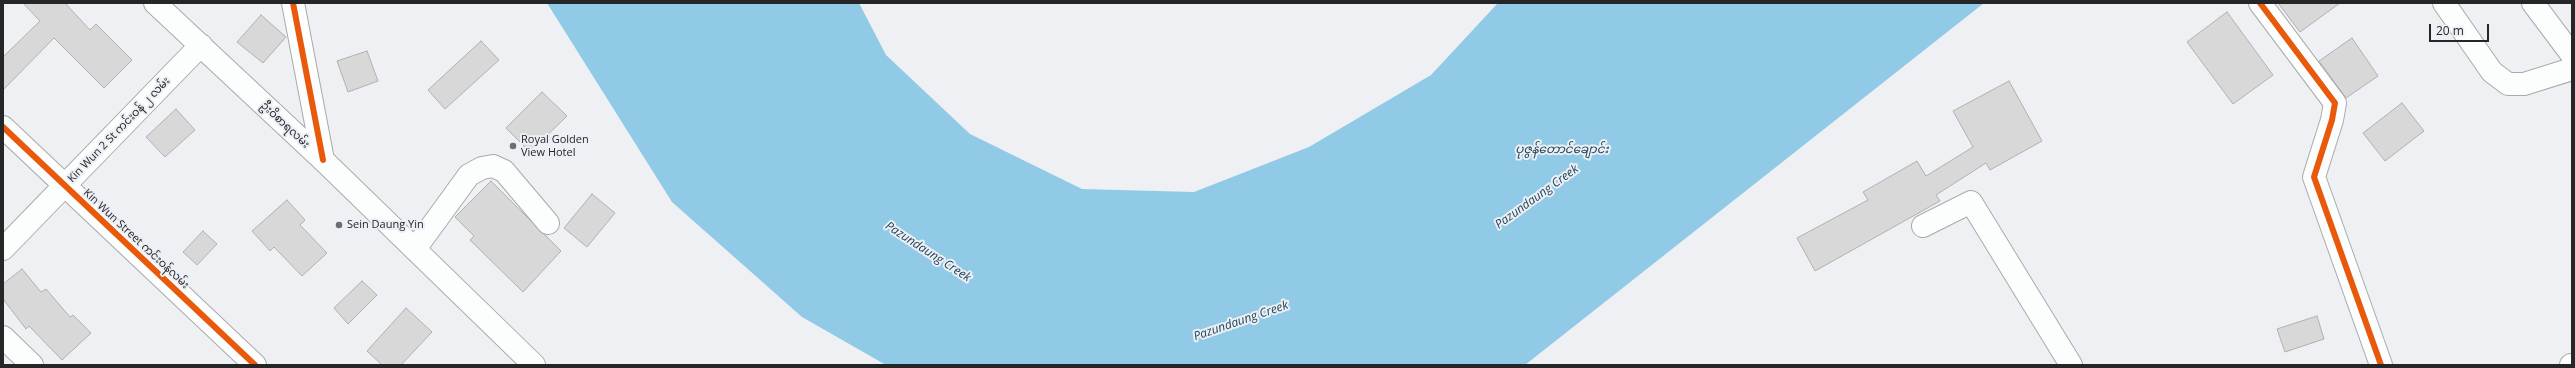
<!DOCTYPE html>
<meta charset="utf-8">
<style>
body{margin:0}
#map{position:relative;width:2575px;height:368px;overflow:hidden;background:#eef0f3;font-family:"Open Sans",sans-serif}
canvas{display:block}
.frame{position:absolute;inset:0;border:4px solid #252628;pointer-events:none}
.scale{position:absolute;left:2429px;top:24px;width:60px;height:18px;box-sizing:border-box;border:2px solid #252628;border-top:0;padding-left:5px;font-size:12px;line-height:14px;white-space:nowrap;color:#252628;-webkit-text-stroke:3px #eceff5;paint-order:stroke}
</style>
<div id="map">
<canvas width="2575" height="368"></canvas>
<div class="frame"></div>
<div class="scale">20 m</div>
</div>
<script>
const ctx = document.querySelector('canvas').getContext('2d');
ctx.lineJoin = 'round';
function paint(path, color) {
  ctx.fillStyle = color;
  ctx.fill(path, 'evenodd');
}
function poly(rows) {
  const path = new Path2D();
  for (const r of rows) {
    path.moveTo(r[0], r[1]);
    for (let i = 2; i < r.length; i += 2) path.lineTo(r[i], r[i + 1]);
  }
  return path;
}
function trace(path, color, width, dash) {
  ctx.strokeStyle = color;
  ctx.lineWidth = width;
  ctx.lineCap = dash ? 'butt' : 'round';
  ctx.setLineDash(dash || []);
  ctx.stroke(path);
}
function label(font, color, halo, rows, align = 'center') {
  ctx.font = font + ' "Open Sans","Noto Sans Myanmar",sans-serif';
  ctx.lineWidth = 4;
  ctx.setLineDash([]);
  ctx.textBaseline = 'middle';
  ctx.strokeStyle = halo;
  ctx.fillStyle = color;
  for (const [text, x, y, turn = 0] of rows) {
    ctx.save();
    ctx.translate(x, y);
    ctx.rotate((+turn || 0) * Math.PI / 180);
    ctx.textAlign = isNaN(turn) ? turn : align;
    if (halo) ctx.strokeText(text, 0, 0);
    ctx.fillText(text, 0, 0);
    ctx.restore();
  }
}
paint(poly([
 [547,3,859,3,886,55,970,134,1082,189,1194,192,1309,147,1431,75,1498,3,1984,3,1525,365,886,365,802,317,672,202]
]), '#90cae7');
const building = poly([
 [23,3,65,3,90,30,96,24,132,60,104,88,54,38,3,90,3,57,40,21,23,3],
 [2278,3,2340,3,2300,32,2278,3],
 [2227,12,2273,75,2233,104,2187,42,2227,12],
 [261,15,286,37,263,63,237,42,261,15],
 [2352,38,2378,76,2346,98,2319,61,2352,38],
 [481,41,499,60,445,109,428,90,481,41],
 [367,51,378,81,348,92,337,61,367,51],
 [2009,81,2042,141,1990,170,1986,163,1936,195,1940,201,1815,271,1797,238,1868,200,1863,192,1917,161,1926,176,1973,147,1953,111,2009,81],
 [542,92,567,116,530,152,506,128,542,92],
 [2402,103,2424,131,2385,161,2363,133,2402,103],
 [176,109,195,130,165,157,146,137,176,109],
 [491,181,561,251,523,292,470,240,474,236,455,217,491,181],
 [592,194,615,213,587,247,564,228,592,194],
 [287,200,305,220,300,225,327,253,302,276,274,247,270,251,252,231,287,200],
 [203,231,217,244,197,265,183,252,203,231],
 [22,269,41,292,46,289,70,317,73,315,91,333,62,360,29,326,26,329,3,299,3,284,22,269],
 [362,281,377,295,348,324,334,308,362,281],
 [406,308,432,332,401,365,382,365,367,351,406,308],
 [2317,316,2324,339,2285,352,2277,329,2317,316]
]);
paint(building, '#d8d8d9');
trace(building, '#afb0b0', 1);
const minor = poly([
 [293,3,323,160],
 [2260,3,2335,103,2332,120,2314,177,2381,365],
 [2444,3,2492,72,2508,84,2524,84,2572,69],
 [2533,3,2572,55],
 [3,127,255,365],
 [1923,226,1971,202,2071,365],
 [3,249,201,45],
 [415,249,469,175,482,168,493,166,504,171,548,223],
 [3,337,32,365],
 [2571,365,2572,365]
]);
const major = poly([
 [155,3,323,160,534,365]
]);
trace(minor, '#a9aaac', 24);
trace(major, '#a9aaac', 24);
trace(minor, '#fcfdfd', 22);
trace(major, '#fcfdfd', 22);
trace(poly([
 [293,3,323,160],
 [2260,3,2335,103,2332,120,2314,177,2381,365],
 [3,127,255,365]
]), '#e8590c', 6);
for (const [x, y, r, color] of [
 [513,146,4,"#6b6d6f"],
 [339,225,4,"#6b6d6f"]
]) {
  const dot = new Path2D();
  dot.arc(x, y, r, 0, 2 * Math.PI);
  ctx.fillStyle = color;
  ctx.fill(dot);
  trace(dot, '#eceff5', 1.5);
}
label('11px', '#252628', '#eceff5', [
 ["ဦးဝိစာရလမ်း",285,125,43],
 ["Kin Wun 2 St ကင်းဝန် ၂ လမ်း",119,130,-46],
 ["Kin Wun Street ကင်းဝန်လမ်း",136,239,43]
]);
label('11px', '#252628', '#eceff5', [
 ["Royal Golden",521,140],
 ["View Hotel",521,153],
 ["Sein Daung Yin",347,225]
], 'left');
label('italic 12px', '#214657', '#eceff5', [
 ["ပုဇွန်တောင်ချောင်း",1562,150],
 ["Pazundaung Creek",1537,197,-36],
 ["Pazundaung Creek",928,252,33],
 ["Pazundaung Creek",1241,321,-19]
]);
</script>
